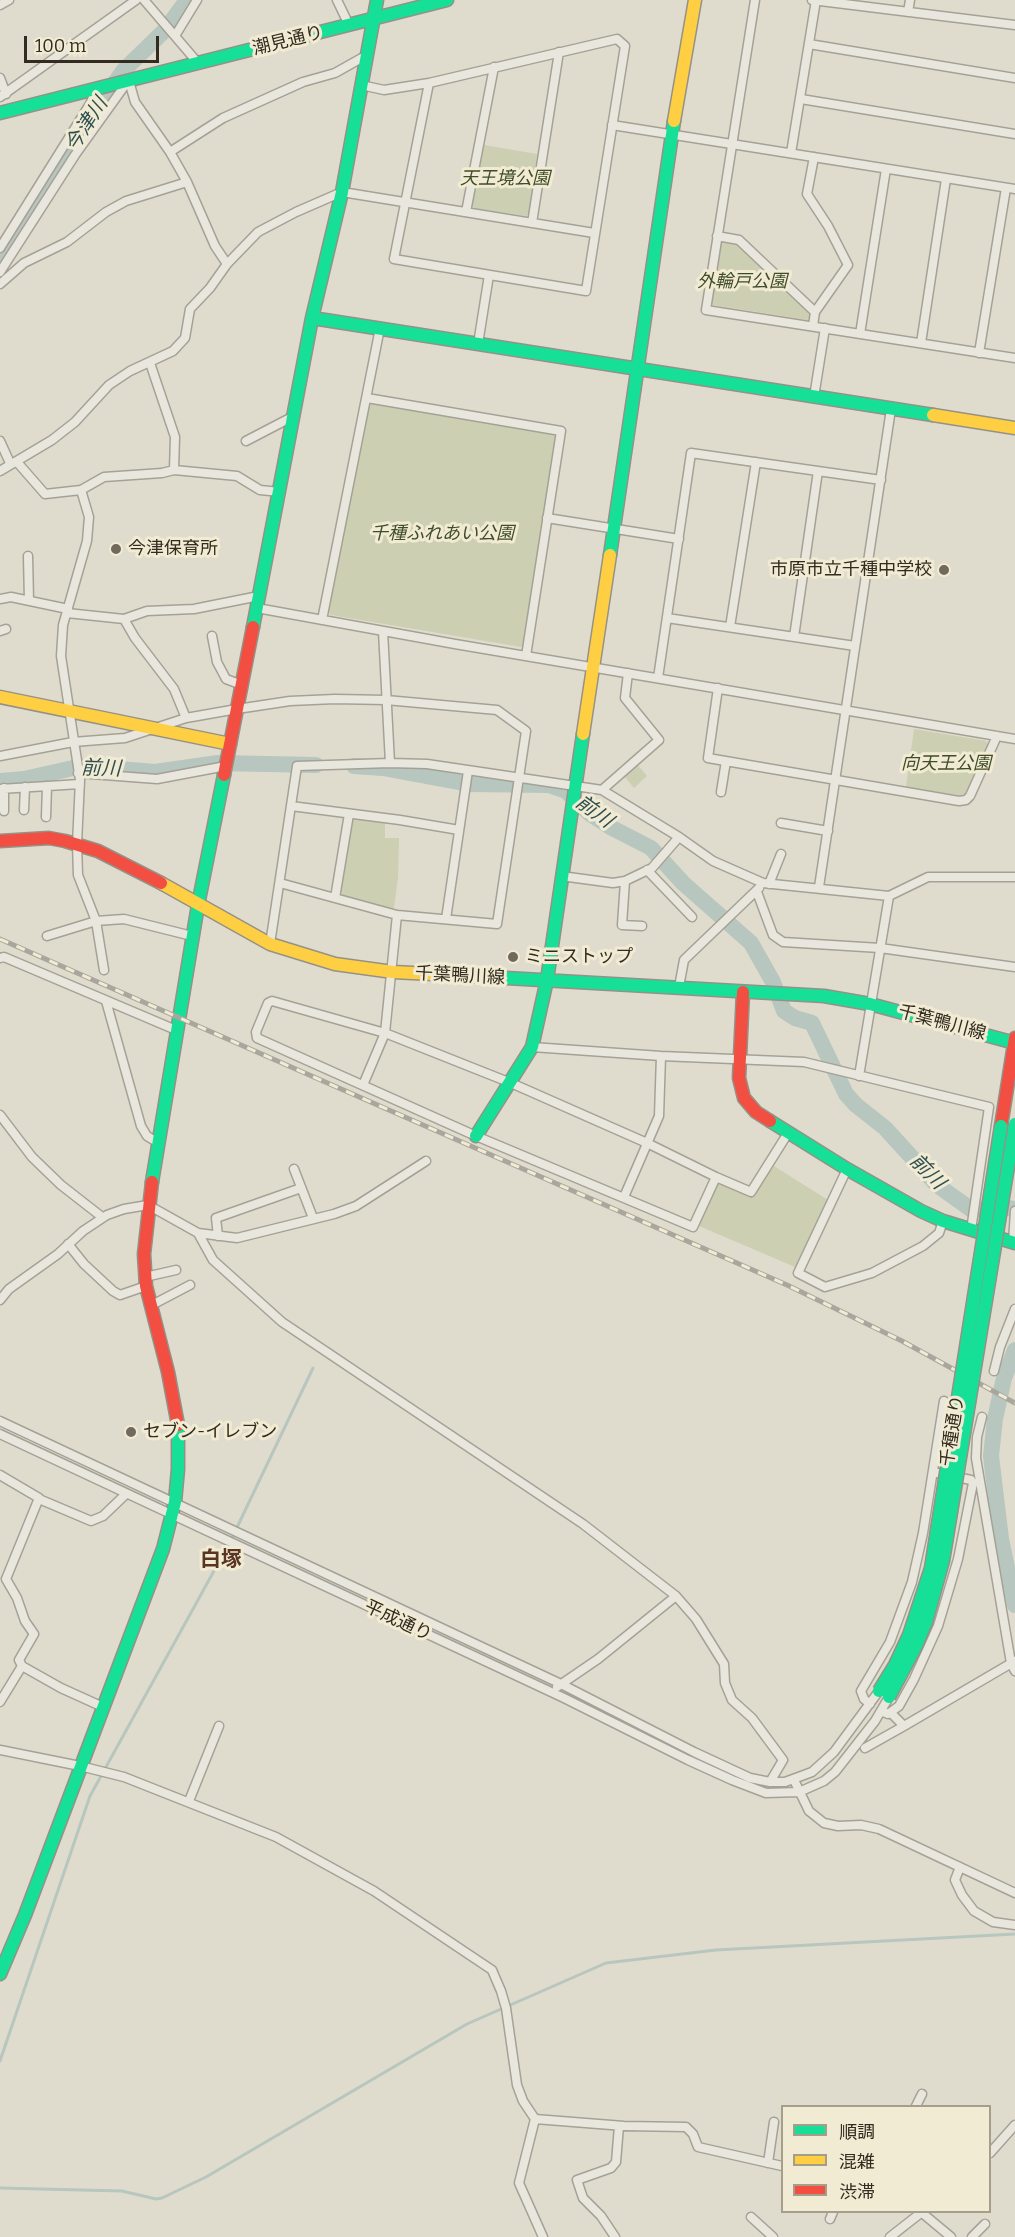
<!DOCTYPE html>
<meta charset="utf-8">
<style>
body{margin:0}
#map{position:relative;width:1015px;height:2237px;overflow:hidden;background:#e0dccd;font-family:Bitter,"Noto Sans JP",serif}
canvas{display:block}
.legend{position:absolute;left:781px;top:2105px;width:210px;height:108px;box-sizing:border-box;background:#f1ebd3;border:2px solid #a59e8b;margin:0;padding:8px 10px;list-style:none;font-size:18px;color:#332b1f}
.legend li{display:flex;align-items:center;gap:12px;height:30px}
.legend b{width:30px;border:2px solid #a59e8b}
.scale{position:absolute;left:24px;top:36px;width:135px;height:27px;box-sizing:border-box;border:3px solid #332b1f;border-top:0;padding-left:8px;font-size:18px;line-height:21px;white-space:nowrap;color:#332b1f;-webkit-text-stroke:4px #f1ebd3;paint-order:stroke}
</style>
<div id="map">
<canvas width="1015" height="2237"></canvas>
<ul class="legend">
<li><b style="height:8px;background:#16e098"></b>順調</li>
<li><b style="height:8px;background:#ffcf43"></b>混雑</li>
<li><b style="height:8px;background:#f24e42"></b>渋滞</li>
</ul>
<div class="scale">100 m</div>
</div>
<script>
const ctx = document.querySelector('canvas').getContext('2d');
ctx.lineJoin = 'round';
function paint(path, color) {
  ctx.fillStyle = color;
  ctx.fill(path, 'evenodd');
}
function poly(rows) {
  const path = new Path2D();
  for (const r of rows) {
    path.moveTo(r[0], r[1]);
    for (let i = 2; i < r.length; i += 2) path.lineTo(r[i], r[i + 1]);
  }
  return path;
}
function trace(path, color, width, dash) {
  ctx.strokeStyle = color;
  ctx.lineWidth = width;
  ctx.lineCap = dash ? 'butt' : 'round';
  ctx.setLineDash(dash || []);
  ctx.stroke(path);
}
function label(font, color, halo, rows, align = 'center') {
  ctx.font = font + ' Bitter,"Noto Sans JP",serif';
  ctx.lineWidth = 6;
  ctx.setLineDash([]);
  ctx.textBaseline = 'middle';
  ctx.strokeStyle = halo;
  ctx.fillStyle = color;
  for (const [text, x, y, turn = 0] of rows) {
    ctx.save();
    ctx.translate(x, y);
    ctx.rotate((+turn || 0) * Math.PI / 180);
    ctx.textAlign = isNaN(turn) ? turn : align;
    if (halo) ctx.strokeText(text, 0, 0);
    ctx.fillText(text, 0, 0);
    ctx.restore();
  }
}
paint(poly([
 [484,145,537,154,529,214,526,216,474,208,472,205],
 [724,240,738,242,810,311,811,318,808,320,713,305,711,301,720,242],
 [373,403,552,433,555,437,524,645,521,647,331,615,328,611,369,405],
 [914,729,986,741,988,745,965,795,962,796,906,787],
 [637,764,647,776,634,788,624,776],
 [355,818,385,822,385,838,399,838,398,878,394,908,391,910,343,896,341,892,351,820],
 [774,1166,828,1200,795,1267,699,1226,718,1184,721,1182,754,1196]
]), '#cccfb1');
trace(poly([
 [1007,1569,1015,1568],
 [0,2061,90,1796,231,1540,313,1368],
 [0,2188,122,2191,156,2199,162,2198,206,2177,467,2024,606,1963,716,1950,1015,1934]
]), '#b7c6be', 3);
trace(poly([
 [0,259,104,98,124,70,165,30,187,0],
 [354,766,383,768,469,784,549,785,566,791,589,813,612,828,651,848,683,883,751,943,773,982,784,1011,795,1018,812,1023,846,1094,856,1105,885,1128,937,1185,972,1210,1002,1207,1015,1209],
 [0,781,24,779,82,766,155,772,218,763,316,765],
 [1015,1350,1004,1378,995,1419,991,1456,1001,1539,1015,1605]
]), '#b7c6be', 16);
const street = poly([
 [144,0,198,63],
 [337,0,349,25],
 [755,0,706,310,1015,358],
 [812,0,1015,25],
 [0,5,9,0],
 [908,12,910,0],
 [175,36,197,0],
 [809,44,1015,78],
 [0,78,6,94],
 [129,81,135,102,170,152,187,182,215,246,227,264],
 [361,85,384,90,429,83,617,39,625,46,586,291,394,259,429,83],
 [0,97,136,0],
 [801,99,1015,134],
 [612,125,1015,189],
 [170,152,223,118,303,82,335,73,367,55],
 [791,153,816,0],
 [466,212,494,67],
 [532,223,559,52],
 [717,236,739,240,815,312],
 [0,248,90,104,97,88],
 [0,272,75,155,128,81],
 [0,284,24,263,67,242,106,212,126,201,187,182],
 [813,326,815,312,848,265,828,226,807,194,814,157],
 [860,334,886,169],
 [921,343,946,179],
 [478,344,489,275],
 [979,353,1006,188],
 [814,397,825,328],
 [367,398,561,431,526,656],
 [0,441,10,463],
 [246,441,294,416],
 [17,462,45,494,81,490,104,477,162,473,174,470,175,437,150,363],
 [174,470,237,476,260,490,280,492],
 [0,471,52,440,75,422,109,385,130,371,173,351,185,338,190,309,210,288,227,264,258,232,296,212,342,192,594,233],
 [81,490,89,517,87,541,63,625,61,656,80,780,77,844,78,875,96,921,104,970],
 [547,518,679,539],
 [28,556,29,601],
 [0,599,11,597,68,609],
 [257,608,455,644,1015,739],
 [67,613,124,619,147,611,194,609,259,596],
 [667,618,855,646],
 [124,619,135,638,174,689,186,718],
 [322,620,380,328],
 [730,627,756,462],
 [0,631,6,629],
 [383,631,390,763],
 [212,636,217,662,226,679,242,685],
 [794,637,818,471],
 [658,678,691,453,881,480],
 [718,688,708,758,959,801,966,800,970,796,997,736],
 [0,756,73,742,125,738,186,718,237,709,290,701,335,699,386,700,497,710,526,731,497,924,397,915,280,883],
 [78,773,157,779,226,766],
 [4,788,4,811],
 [0,789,80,784],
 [602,790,659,740,625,698,628,673],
 [721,792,726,761],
 [291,806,400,820,459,830],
 [24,810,25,787],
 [46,817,47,786],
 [781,823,828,831],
 [647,870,692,917],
 [561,876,613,883,625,881,652,868,679,837],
 [625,881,622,925,642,926],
 [769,884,781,854],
 [819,887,891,409],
 [757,892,773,935,783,942,880,948,1015,967],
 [335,898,349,814],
 [446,919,468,771],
 [47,936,96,921,124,919,192,936],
 [270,944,297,766,390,763,427,764,602,790,679,837,713,861,763,883,889,896,928,877,1015,877],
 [0,958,4,957,176,1030],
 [679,987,684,960,759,888],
 [106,1001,141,1126,147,1136,157,1142],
 [532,1047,661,1056,804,1062,989,1107,971,1230],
 [859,1076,889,896],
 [363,1085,385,1033,397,915],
 [0,1115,32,1157,61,1185,102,1217],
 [294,1169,313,1218],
 [847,1169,798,1273,825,1287,872,1273,923,1246,939,1233,943,1221],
 [716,1177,693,1227,476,1136,257,1038,256,1032,268,1003,272,1001,385,1033,511,1083,647,1143,716,1177,751,1192,788,1133],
 [624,1197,659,1116,661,1056],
 [198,1233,213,1260,282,1322,583,1524,676,1596,696,1619,724,1664,725,1683,732,1700,752,1718,783,1760,770,1782],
 [218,1236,216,1218,301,1188],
 [1013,1242,1015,1211],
 [68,1244,84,1264,113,1291,120,1295,146,1286],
 [145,1277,176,1270],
 [0,1300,9,1289,58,1254,83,1231,107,1215,124,1209,148,1205,198,1233,237,1238,334,1214,356,1206,426,1161],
 [150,1306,190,1285],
 [994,1371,1000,1347,1015,1309],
 [982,1417,977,1437,976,1458,1011,1663,1015,1671],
 [0,1421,561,1684,694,1752,750,1778,770,1782,785,1782,812,1772,834,1752,879,1691],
 [0,1434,564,1698,688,1760,732,1780,766,1793,799,1792,824,1781,835,1772,875,1721,889,1697],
 [0,1475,39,1498,6,1579,17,1598,25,1621,34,1634,19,1660,22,1666,0,1702],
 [39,1499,91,1521,103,1516,126,1494],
 [22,1666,61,1688,103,1707],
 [557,1687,598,1659,676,1596],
 [870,1704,864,1699,861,1691,890,1642,912,1582,923,1533,944,1401],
 [881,1711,888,1714,899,1706,914,1679,938,1626,958,1559,973,1483,971,1480,933,1472],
 [891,1713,904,1726,1015,1661],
 [865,1748,904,1726],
 [0,1750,80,1766,124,1777,276,1837,374,1891,492,1970,501,1991,506,2008,517,2085,523,2101,535,2119,624,2126,686,2127,693,2134,698,2147,782,2166],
 [794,1780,809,1811,824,1823,838,1826,861,1825,879,1829,1015,1893],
 [189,1801,219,1726],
 [960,1867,955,1880,962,1895,974,1911,993,1922,1015,1925],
 [916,2106,922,2094],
 [535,2119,519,2183,543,2237],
 [990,2153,1015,2125],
 [768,2163,774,2122],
 [921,2212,951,2237],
 [751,2217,773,2237],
 [830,2219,833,2212],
 [615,2237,601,2216,583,2198,577,2180,611,2168,616,2162,619,2126],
 [890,2237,922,2212],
 [972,2237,985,2224]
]);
const fast = poly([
 [0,113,447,0],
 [312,318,933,415],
 [610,555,674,121],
 [253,627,312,318,342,192,377,0],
 [453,975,824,996,870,1004,1015,1043],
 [770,1121,847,1169,921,1211,943,1221,1015,1243],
 [476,1136,532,1047,547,980,583,734],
 [152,1182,198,905,224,775],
 [0,1974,25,1915,163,1549,175,1502,178,1469,178,1425]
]);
const slow = poly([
 [674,121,695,0],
 [933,415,1015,428],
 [0,697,230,744],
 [583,734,610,555],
 [161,883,270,944,335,964,393,972,453,975]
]);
const jam = poly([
 [224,775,253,627],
 [0,841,49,838,65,841,98,851,161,883],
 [743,992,739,1078,744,1098,756,1112,770,1121],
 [1001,1126,1015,1038],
 [152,1182,144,1254,146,1286,168,1372,178,1425]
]);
trace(street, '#a5a196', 11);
trace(fast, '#959186', 15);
trace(slow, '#959186', 15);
trace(jam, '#959186', 15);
trace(street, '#e9e7dd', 8);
trace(fast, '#16e098', 12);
trace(slow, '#ffcf43', 12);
trace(jam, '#f24e42', 12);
const rail = poly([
 [0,939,787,1285,902,1341,1015,1403]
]);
trace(rail, '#a9a69d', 5);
trace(rail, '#f1ebd3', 3, [9]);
const fastBridge = poly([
 [879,1691,895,1665,909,1635,931,1568,1001,1126],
 [889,1697,916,1646,926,1622,943,1561,1015,1124]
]);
trace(fastBridge, '#959186', 15, []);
trace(fastBridge, '#16e098', 12);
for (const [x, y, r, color] of [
 [116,549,6,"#70695c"],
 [944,570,6,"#70695c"],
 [513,957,6,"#70695c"],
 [131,1432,6,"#70695c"]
]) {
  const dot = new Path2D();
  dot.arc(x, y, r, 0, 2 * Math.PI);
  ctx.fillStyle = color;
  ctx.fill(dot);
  trace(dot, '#f1ebd3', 2);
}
label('18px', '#332b1f', '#f1ebd3', [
 ["潮見通り",288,41,-14],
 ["千葉鴨川線",460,976,3],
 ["千葉鴨川線",942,1023,15],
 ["千種通り",953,1431,-81],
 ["平成通り",398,1621,25]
]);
label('italic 18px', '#3f4d28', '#f1ebd3', [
 ["天王境公園",505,179],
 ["外輪戸公園",742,282],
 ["千種ふれあい公園",442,534],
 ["向天王公園",946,764]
]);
label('18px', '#332b1f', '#f1ebd3', [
 ["今津保育所",128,549],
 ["市原市立千種中学校",932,570,"right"],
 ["ミニストップ",525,957],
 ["セブン-イレブン",143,1432]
], 'left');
label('italic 20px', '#304f51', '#f1ebd3', [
 ["今津川",87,125,-57],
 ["前川",101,769,2],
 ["前川",594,812,36],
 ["前川",927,1172,45]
]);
label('bold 21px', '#5a3524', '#f1ebd3', [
 ["白塚",221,1560]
]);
</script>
